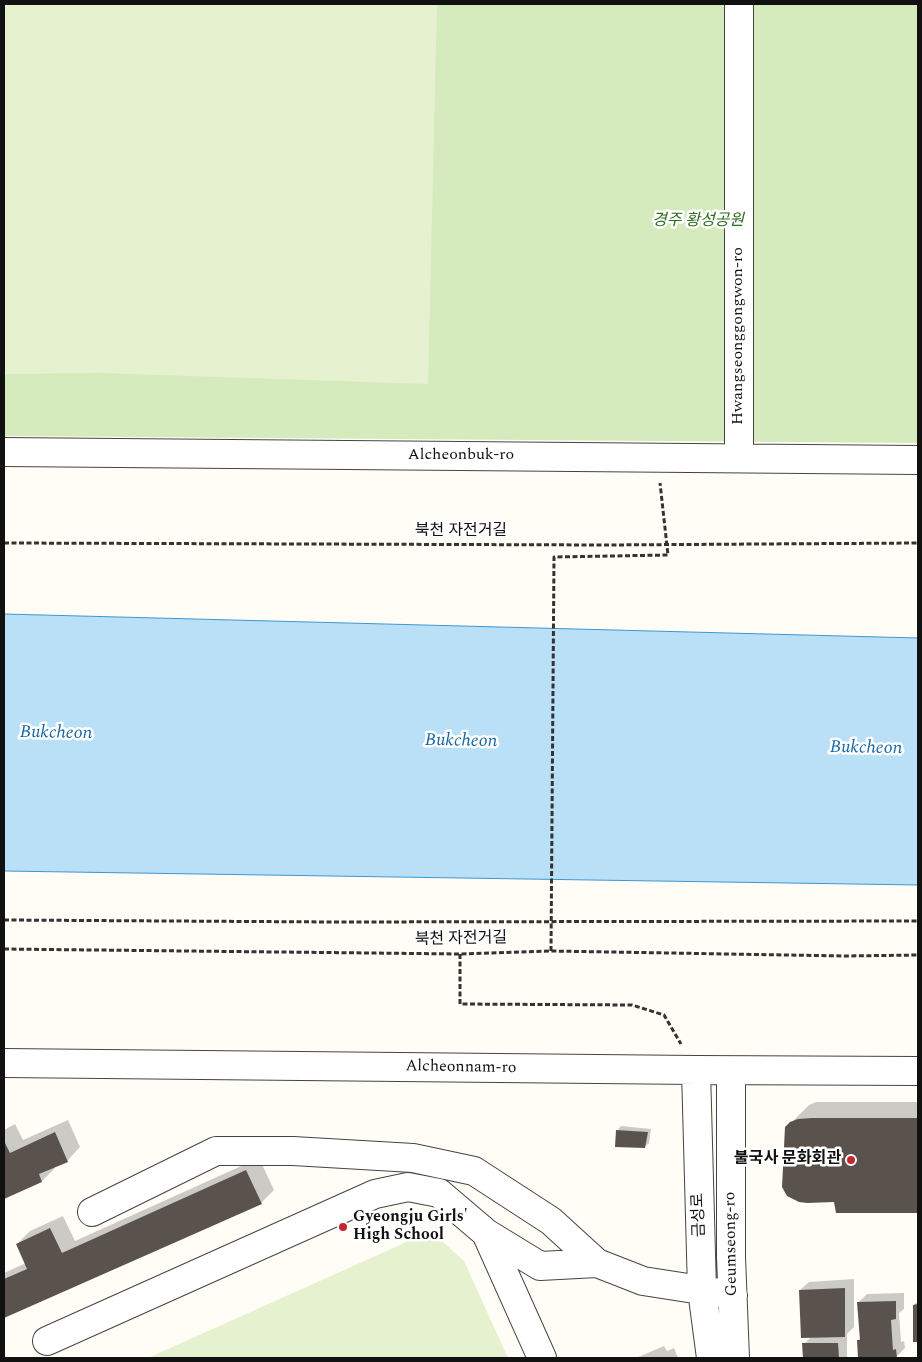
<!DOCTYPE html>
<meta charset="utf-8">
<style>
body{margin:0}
#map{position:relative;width:922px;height:1362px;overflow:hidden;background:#fffdf5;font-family:Spectral,serif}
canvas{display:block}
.frame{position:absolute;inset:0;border:5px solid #111;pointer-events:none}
</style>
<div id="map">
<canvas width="922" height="1362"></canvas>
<div class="frame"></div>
</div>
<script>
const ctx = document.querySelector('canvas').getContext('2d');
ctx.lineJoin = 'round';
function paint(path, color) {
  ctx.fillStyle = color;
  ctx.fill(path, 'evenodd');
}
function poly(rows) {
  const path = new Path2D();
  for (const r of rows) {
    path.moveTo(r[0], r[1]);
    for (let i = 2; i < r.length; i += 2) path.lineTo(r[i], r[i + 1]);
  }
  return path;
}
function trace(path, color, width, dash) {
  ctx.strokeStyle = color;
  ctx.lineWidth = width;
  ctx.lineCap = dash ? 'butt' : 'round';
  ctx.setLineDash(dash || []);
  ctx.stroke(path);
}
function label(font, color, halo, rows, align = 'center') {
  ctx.font = font + ' Spectral,"Noto Sans KR",serif';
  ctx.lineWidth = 5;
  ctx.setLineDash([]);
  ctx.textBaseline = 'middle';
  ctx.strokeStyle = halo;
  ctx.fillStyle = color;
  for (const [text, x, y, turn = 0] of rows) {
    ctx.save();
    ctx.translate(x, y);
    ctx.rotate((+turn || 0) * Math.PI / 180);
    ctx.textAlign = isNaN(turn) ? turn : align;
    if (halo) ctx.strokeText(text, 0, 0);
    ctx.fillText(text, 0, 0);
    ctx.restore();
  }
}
paint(poly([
 [4,4,918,4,918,443,4,436]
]), '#d5ebbd');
paint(poly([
 [4,4,437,4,428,384,101,373,4,374],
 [431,1231,464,1261,508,1358,148,1358]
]), '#e6f2cf');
const water = poly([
 [4,614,918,638,918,885,4,871,4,614]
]);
paint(water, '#b9e0f7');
trace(water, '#3f96cf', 1);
paint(poly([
 [816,1102,918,1102,917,1212,835,1201,787,1127,809,1105],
 [68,1120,80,1147,67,1161,54,1166,55,1168,42,1181,4,1198,4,1130,15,1124,23,1140],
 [621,1126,651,1129,649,1143,645,1147,617,1131],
 [259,1158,274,1190,261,1203,4,1317,4,1273,26,1263,17,1244,30,1231,63,1216,75,1241],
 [854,1279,854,1327,847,1334,847,1358,805,1358,804,1344,811,1337,800,1290,809,1282],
 [904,1293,904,1309,899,1313,901,1342,904,1341,905,1348,896,1357,859,1358,858,1341,861,1337,859,1302,867,1294],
 [918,1301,918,1341,914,1341,914,1305],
 [664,1346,667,1351,674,1348,678,1358,636,1358]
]), '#0003');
paint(poly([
 [812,1118,918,1118,918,1213,836,1213,834,1202,807,1203,799,1202,787,1196,782,1187,785,1127,790,1122,798,1119],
 [616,1130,648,1132,645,1148,615,1147],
 [55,1132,68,1162,39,1174,42,1182,4,1199,4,1141,10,1153],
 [246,1170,262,1204,4,1318,4,1279,27,1269,16,1244,50,1228,62,1253],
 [845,1288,845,1337,801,1338,799,1290],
 [896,1301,896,1319,891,1320,893,1350,896,1349,897,1358,858,1358,857,1340,860,1340,857,1302],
 [918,1304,918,1342,913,1342,913,1305],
 [802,1343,838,1343,839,1358,803,1358]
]), '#5a524d');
const minor = poly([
 [739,4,739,458],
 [4,452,918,460],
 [4,1063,696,1070,918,1071],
 [696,1070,702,1290,711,1358],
 [731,1071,731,1257,735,1358],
 [92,1212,216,1151,293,1151,413,1158,474,1171,551,1221,597,1263,643,1281,733,1295],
 [486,1233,542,1358],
 [47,1341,375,1194,408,1187,439,1193,486,1233,540,1266,597,1263]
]);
trace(minor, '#444', 30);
trace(poly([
 [4,543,605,545,918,543],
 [4,920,335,922,918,921],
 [4,949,460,954,551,951,847,956,918,955],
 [551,951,554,557,668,555,660,483],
 [460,954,460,1004,632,1005,664,1015,681,1044]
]), '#333', 3, [5, 2.5]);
trace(minor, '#fff', 28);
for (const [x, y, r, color] of [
 [851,1160,5,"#c4262e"],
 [343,1227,5,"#c4262e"]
]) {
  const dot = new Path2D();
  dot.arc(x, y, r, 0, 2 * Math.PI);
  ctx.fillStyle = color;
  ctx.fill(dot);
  trace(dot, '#fff', 2);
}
label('italic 16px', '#2f6b1f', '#fff', [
 ["경주 황성공원",698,222]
]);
label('16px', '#111', '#fff', [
 ["Hwangseonggongwon-ro",739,336,-90],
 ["Alcheonbuk-ro",461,456],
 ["북천 자전거길",461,532],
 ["북천 자전거길",461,940,-1],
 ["Alcheonnam-ro",461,1068,1],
 ["금성로",700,1215,-92],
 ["Geumseong-ro",732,1244,-91]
]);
label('bold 16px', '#111', '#fff', [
 ["불국사 문화회관",841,1160],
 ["Gyeongju Girls'",353,1218,"left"],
 ["High School",353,1236,"left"]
], 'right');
label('italic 18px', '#1768a6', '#fff', [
 ["Bukcheon",56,734,1],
 ["Bukcheon",461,742,1],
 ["Bukcheon",866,749,1]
]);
</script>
